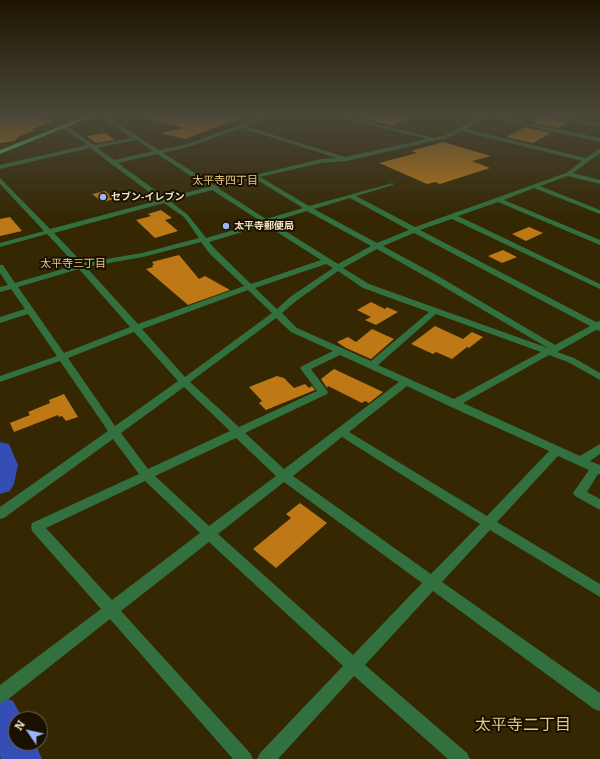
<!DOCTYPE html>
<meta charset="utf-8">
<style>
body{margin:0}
#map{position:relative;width:600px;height:759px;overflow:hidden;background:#342702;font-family:Literata,serif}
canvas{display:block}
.north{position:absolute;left:8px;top:711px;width:40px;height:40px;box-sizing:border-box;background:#1a1000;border:1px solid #70644e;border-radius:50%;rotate:304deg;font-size:11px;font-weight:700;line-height:16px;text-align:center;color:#f1e3c2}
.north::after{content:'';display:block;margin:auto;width:14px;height:18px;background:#9ab5fd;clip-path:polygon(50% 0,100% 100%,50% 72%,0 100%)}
</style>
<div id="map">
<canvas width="600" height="759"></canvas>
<div class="north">N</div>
</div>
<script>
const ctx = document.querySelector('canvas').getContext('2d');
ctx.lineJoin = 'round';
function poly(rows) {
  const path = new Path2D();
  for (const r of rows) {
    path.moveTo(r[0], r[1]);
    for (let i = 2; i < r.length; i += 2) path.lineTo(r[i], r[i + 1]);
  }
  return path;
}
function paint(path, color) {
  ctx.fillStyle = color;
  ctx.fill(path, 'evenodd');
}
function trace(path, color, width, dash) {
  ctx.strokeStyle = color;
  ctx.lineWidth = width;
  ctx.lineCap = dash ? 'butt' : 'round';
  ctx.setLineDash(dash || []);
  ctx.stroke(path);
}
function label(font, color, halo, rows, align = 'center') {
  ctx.font = font + ' Literata,"Noto Sans JP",serif';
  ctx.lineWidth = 4;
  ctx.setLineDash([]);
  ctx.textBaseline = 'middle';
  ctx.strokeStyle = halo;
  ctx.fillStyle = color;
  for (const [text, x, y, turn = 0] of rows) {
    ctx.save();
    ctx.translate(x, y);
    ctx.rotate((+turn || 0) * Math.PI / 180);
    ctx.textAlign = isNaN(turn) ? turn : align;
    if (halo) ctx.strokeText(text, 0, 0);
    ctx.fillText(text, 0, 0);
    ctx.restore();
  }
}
paint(poly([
 [0,442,9,444,18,465,14,484,10,491,0,494,0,442],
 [0,695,13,701,23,719,16,719,16,743,35,743,42,759,1,759,0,756,0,695]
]), '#344eb5');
paint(poly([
 [8,115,18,115,33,118,36,117,54,121,32,129,35,130,20,136,14,141,0,143,0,117],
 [146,115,206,115,217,117,240,116,240,118,185,139,160,133,184,128,145,118],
 [363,115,416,115,392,126,363,118],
 [544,116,547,117,568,122,559,128,532,122],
 [525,127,551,133,533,143,506,137],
 [105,133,115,140,96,143,87,136],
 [443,142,491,156,472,161,490,168,440,184,435,182,427,184,379,163,417,153,411,151],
 [105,191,115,199,102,202,92,194],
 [161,210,172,218,165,220,178,231,155,238,136,220,151,216,148,214],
 [10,217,22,231,0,236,0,219],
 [529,227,543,233,526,241,512,234],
 [503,250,517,257,502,263,488,256],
 [179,255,199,279,205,276,230,290,188,305,146,269,153,267,152,265,154,265,152,262],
 [371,302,385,309,387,307,398,312,376,325,365,320,371,317,357,310],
 [435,326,463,339,472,332,483,337,469,348,467,347,452,359,436,352,433,354,411,344],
 [372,329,394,339,371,359,346,348,337,342,348,337,356,342],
 [334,369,383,392,369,403,365,401,362,403,328,386,327,388,321,379],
 [277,376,284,378,294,388,305,384,309,388,312,386,315,390,266,410,259,403,262,401,249,387],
 [64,394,78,417,66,421,62,416,59,417,58,415,14,432,10,423,30,415,28,412,50,403,49,400],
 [300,503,327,523,276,568,253,549,291,518,286,514]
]), '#be7916');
paint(poly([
 [99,115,104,115,159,150,187,144,268,115,274,115,245,126,345,157,427,139,334,116,334,115,340,115,434,138,446,135,483,115,490,115,600,138,600,142,488,117,466,129,586,158,600,148,600,153,573,173,600,180,600,184,568,176,540,186,600,210,600,214,534,188,504,200,600,240,600,245,498,202,458,216,600,284,600,289,452,219,420,230,596,322,600,321,600,331,596,330,557,352,574,358,600,373,600,380,568,362,549,355,463,403,580,456,600,444,600,454,590,461,600,465,600,474,598,474,587,492,600,499,600,510,575,496,573,493,589,470,558,456,497,522,600,584,600,597,490,530,442,582,600,693,600,711,594,709,433,591,365,665,467,753,470,759,448,759,354,676,278,759,257,759,260,753,343,666,209,542,121,611,250,753,253,759,233,759,110,619,6,701,0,703,0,685,101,609,32,531,31,527,32,523,139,474,113,439,4,518,0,519,0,507,108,431,60,361,0,382,0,376,57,356,28,314,0,323,0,317,25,309,11,289,0,292,0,287,8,285,0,273,0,265,3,265,15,283,76,265,47,234,0,247,0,243,44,231,0,184,0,178,50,229,160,200,90,148,0,169,0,165,87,145,62,127,61,126,64,124,94,145,132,138,99,115],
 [241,128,337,158,321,159,214,185,163,153,191,146,241,128],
 [462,131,582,161,566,173,415,227,356,196,393,185,393,183,309,206,260,177,321,163,347,161,450,137,462,131],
 [136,140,153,151,114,160,97,148,136,140],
 [157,154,208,187,166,198,118,163,157,154],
 [254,178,303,208,266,219,218,188,254,178],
 [212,190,262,222,206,238,188,215,170,201,212,190],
 [350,198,409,230,377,243,314,209,350,198],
 [164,203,184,217,199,238,142,253,83,263,54,233,164,203],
 [307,211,371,246,338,264,271,222,307,211],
 [266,225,321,260,251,284,216,250,209,242,266,225],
 [414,233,590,326,555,345,438,276,383,246,414,233],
 [201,242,210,254,244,286,138,324,86,267,143,257,201,242],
 [377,249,432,280,548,348,369,284,343,268,377,249],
 [326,264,333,268,290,297,277,309,255,288,326,264],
 [79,269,130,327,64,353,18,287,79,269],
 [338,271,363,288,429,312,371,361,297,328,282,313,296,301,338,271],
 [248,290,272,313,185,377,142,329,248,290],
 [436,314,541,352,454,399,378,365,436,314],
 [276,318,291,332,333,351,302,366,300,368,317,391,239,427,190,382,276,318],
 [134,332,178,381,115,426,68,358,134,332],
 [340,355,399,382,284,469,245,433,327,394,328,392,311,369,340,355],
 [407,386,449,406,549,451,487,516,349,432,407,386],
 [184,387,230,431,148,469,121,433,184,387],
 [342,437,480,524,431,574,293,476,342,437],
 [236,438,276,476,209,526,155,476,236,438],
 [145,481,200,533,112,600,46,528,145,481],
 [284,482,422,583,353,655,218,534,284,482],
 [545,115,553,115,600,123,600,127,547,116,545,115]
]), '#32713f');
paint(poly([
 [89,115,96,115,0,154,0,150,89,115]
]), '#48cd6a');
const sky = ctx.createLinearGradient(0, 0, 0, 221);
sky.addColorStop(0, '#1d1501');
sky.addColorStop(0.52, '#4a4739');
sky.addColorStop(1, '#4a473900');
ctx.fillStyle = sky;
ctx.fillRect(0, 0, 600, 221);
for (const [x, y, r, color] of [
 [103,197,4,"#9ab5fd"],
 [226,226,4,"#9ab5fd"]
]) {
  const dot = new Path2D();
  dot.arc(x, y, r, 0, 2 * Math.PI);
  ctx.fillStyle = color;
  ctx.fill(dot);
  trace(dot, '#1a1000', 1.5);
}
label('bold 10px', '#f1e3c2', '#1a1000', [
 ["セブン-イレブン",111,197],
 ["太平寺郵便局",234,226]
], 'left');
label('11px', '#e3c883', '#1a1000', [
 ["太平寺四丁目",225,181],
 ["太平寺三丁目",73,264]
]);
label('16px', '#e3c883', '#1a1000', [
 ["太平寺二丁目",523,725]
]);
</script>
